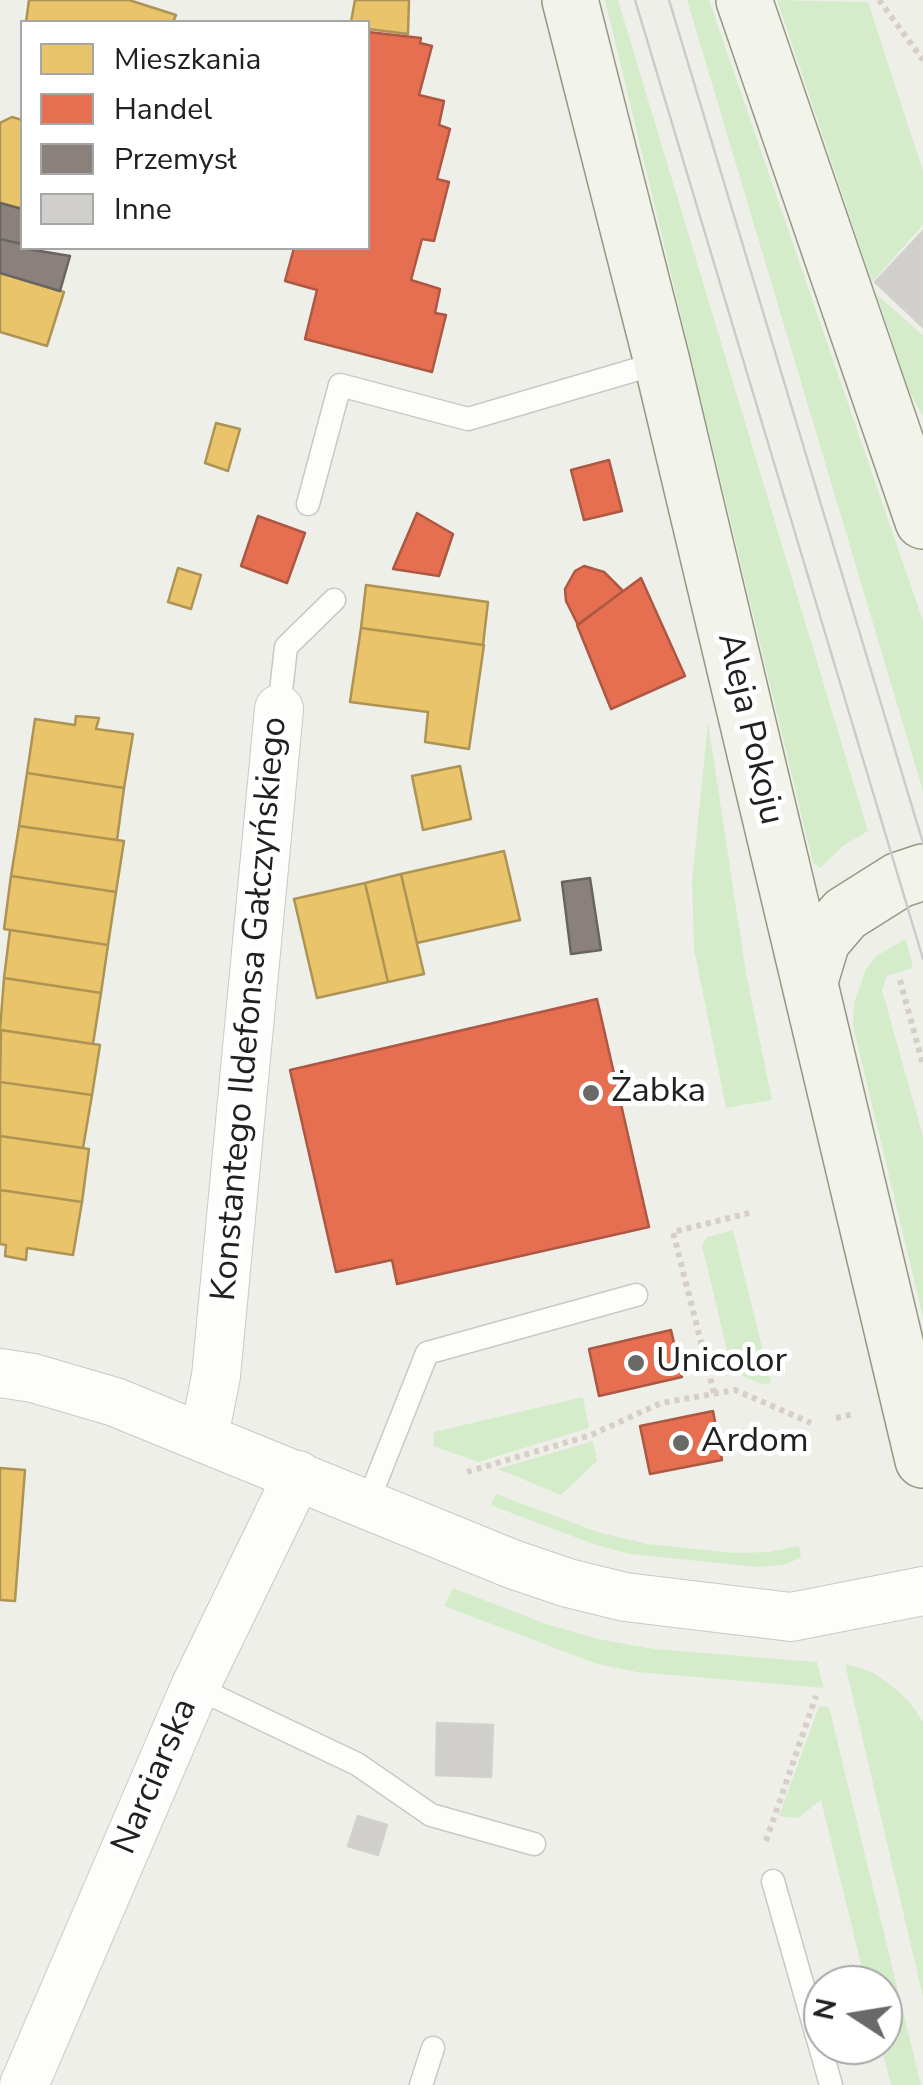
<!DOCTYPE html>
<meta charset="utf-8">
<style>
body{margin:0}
#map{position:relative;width:923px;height:2085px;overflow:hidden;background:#efefea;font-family:"Nunito Sans",sans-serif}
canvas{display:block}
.legend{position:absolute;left:20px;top:20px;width:350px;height:230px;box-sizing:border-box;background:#fff;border:2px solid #a6a6a6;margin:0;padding:12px 18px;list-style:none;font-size:30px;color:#212121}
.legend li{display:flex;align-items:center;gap:20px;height:50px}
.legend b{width:50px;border:2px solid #a6a6a6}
.north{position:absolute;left:803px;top:1965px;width:100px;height:100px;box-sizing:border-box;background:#fff;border:2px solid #a6a6a6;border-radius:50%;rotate:282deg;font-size:28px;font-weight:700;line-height:40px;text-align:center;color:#212121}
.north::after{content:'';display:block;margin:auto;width:35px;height:45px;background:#696967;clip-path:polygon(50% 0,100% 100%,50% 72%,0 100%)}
</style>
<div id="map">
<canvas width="923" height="2085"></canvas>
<ul class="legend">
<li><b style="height:28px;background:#e9c46a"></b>Mieszkania</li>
<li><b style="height:28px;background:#e76f51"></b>Handel</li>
<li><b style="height:28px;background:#8a817c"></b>Przemysł</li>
<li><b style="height:28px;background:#d0cfcb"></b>Inne</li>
</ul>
<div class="north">N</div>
</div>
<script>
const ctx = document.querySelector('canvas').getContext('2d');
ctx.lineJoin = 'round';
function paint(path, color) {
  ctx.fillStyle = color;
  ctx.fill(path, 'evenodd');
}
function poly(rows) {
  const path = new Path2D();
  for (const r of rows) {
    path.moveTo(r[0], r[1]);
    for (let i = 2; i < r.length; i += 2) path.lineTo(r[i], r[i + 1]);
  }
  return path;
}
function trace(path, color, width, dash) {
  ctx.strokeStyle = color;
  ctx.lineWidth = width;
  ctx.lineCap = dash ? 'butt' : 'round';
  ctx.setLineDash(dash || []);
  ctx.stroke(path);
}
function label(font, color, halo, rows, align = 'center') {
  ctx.font = font + ' "Nunito Sans",sans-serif';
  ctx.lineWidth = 10;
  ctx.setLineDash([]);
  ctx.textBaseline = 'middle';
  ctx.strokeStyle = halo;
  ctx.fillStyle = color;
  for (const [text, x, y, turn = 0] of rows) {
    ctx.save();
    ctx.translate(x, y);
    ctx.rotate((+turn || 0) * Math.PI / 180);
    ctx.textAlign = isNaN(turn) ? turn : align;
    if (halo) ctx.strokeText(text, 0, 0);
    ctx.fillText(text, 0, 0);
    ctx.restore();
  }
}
paint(poly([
 [605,0,618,0,868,831,843,846,820,868,813,863],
 [687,0,709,0,923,621,923,791],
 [777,0,868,2,923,171,923,225,872,282],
 [877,295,923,335,923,416,909,391],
 [708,722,746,973,772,1100,726,1108,694,949,692,881],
 [906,939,913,968,887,976,882,990,923,1136,923,1317,853,1026,854,1003,866,969,876,956],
 [733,1230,771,1383,761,1384,732,1371,702,1246,707,1237],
 [583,1397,589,1428,478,1462,433,1446,434,1432],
 [593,1441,597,1461,561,1495,498,1469],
 [496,1494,598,1532,648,1544,734,1553,769,1552,799,1546,801,1558,782,1565,757,1567,630,1554,596,1545,490,1505],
 [453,1588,546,1624,598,1639,654,1649,817,1662,824,1688,637,1672,597,1664,444,1606],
 [845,1664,870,1671,891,1685,909,1701,923,1722,923,1997],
 [819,1706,829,1707,921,2085,891,2085,881,2045,883,1985,866,1985,821,1800,798,1818,779,1816]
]), '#d5eccb');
const homes = poly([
 [29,0,129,0,176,15,173,22,26,22,29,0],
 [355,0,409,0,408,34,368,29,368,22,351,22,355,0],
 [12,117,22,120,22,209,0,203,0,123,12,117],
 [0,273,64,292,47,346,0,332,0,273],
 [216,423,240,429,228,471,205,463,216,423],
 [178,568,201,575,191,609,168,602,178,568],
 [366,585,488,602,483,645,361,628,366,585],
 [361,628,484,645,469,749,425,742,428,712,350,702,361,628],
 [76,716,99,718,96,729,133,734,124,788,27,773,35,719,75,725,76,716],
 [460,766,471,819,423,830,412,776,460,766],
 [27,773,124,788,117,840,19,826,27,773],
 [19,826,124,841,116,892,11,876,19,826],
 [504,851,520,920,417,943,401,874,504,851],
 [401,874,424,974,388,982,365,883,401,874],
 [11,876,116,892,108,945,4,929,11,876],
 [365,883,388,982,317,998,294,899,365,883],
 [10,930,108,945,101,993,4,978,10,930],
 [4,978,101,993,93,1044,0,1030,4,978],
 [1,1030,100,1045,92,1095,0,1082,1,1030],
 [0,1082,92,1095,83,1148,0,1136,0,1082],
 [0,1136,89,1149,82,1202,0,1190,0,1136],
 [0,1190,82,1202,73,1255,27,1248,26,1260,5,1256,6,1245,0,1244,0,1190],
 [0,1468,25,1470,15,1601,0,1600,0,1468]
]);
paint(homes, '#e9c46a');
trace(homes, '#ad9354', 2.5);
const shops = poly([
 [368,32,421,38,420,43,432,46,419,95,444,101,439,125,450,129,437,179,449,182,434,241,422,239,411,280,440,289,435,313,446,315,432,372,305,339,317,290,285,281,294,248,368,248,368,32],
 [609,460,622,511,584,520,571,470,609,460],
 [417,513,453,534,439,576,393,569,417,513],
 [258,516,305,533,287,583,241,566,258,516],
 [584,566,604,572,623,591,578,625,566,601,565,589,575,571,584,566],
 [641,578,685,676,611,709,577,625,641,578],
 [597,999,649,1227,397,1284,392,1260,336,1272,290,1070,597,999],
 [671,1330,682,1377,599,1396,589,1349,671,1330],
 [713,1411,722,1460,650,1474,640,1426,713,1411]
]);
paint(shops, '#e76f51');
trace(shops, '#ac5843', 2.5);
const industry = poly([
 [0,203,22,209,22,244,0,239,0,203],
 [0,239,22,244,22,248,70,256,60,291,0,273,0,239],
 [590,878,601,950,571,954,562,882,590,878]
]);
paint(industry, '#8a817c');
trace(industry, '#6a6461', 2.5);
const building = poly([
 [923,231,923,327,875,282,923,231],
 [437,1723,493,1725,491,1777,436,1775,437,1723],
 [358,1816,387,1825,378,1855,348,1846,358,1816]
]);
paint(building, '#d0cfcb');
trace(building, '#d2d1cc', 2.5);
const service = poly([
 [308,504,340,385,468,419,662,362],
 [279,709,286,647,334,600],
 [367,1504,427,1353,636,1295],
 [195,1687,357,1764,431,1815,534,1844],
 [773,1881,831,2085],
 [421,2085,433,2048]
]);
const minor = poly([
 [0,1373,33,1378,115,1402,512,1564,568,1583,625,1597,791,1617,923,1591],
 [204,1436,216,1376,279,709],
 [24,2085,195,1687,298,1475]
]);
const secondary = poly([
 [570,0,662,362,923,1460],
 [744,0,923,521],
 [810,981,822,941,845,914,899,880,923,872]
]);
trace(service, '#c8c8c6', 25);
trace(minor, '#c8c8c6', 50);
trace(secondary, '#939a82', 58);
trace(poly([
 [879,0,923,60],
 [900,980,923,1065],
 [714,1393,673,1232,749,1213],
 [836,1418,854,1414],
 [467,1472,591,1435,661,1403,735,1390,811,1423],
 [766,1841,816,1696]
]), '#d7cec9', 6, [5, 5]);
trace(service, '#fdfdfc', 22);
trace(minor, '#fdfdfc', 48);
trace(secondary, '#f2f4ec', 55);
trace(poly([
 [635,0,923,959],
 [669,0,923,843]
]), '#cbcbcb', 2.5);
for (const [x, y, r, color] of [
 [591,1093,10,"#696967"],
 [636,1363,10,"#696967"],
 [681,1443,10,"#696967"]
]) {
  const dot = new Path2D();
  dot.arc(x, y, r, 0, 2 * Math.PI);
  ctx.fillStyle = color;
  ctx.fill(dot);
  trace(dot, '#fff', 4);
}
label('35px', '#212121', '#fff', [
 ["Aleja Pokoju",749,729,77],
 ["Konstantego Ildefonsa Gałczyńskiego",251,1009,-85],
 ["Narciarska",156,1777,-67]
]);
label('35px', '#212121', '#fff', [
 ["Żabka",611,1093],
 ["Unicolor",656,1363],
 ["Ardom",701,1443]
], 'left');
</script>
